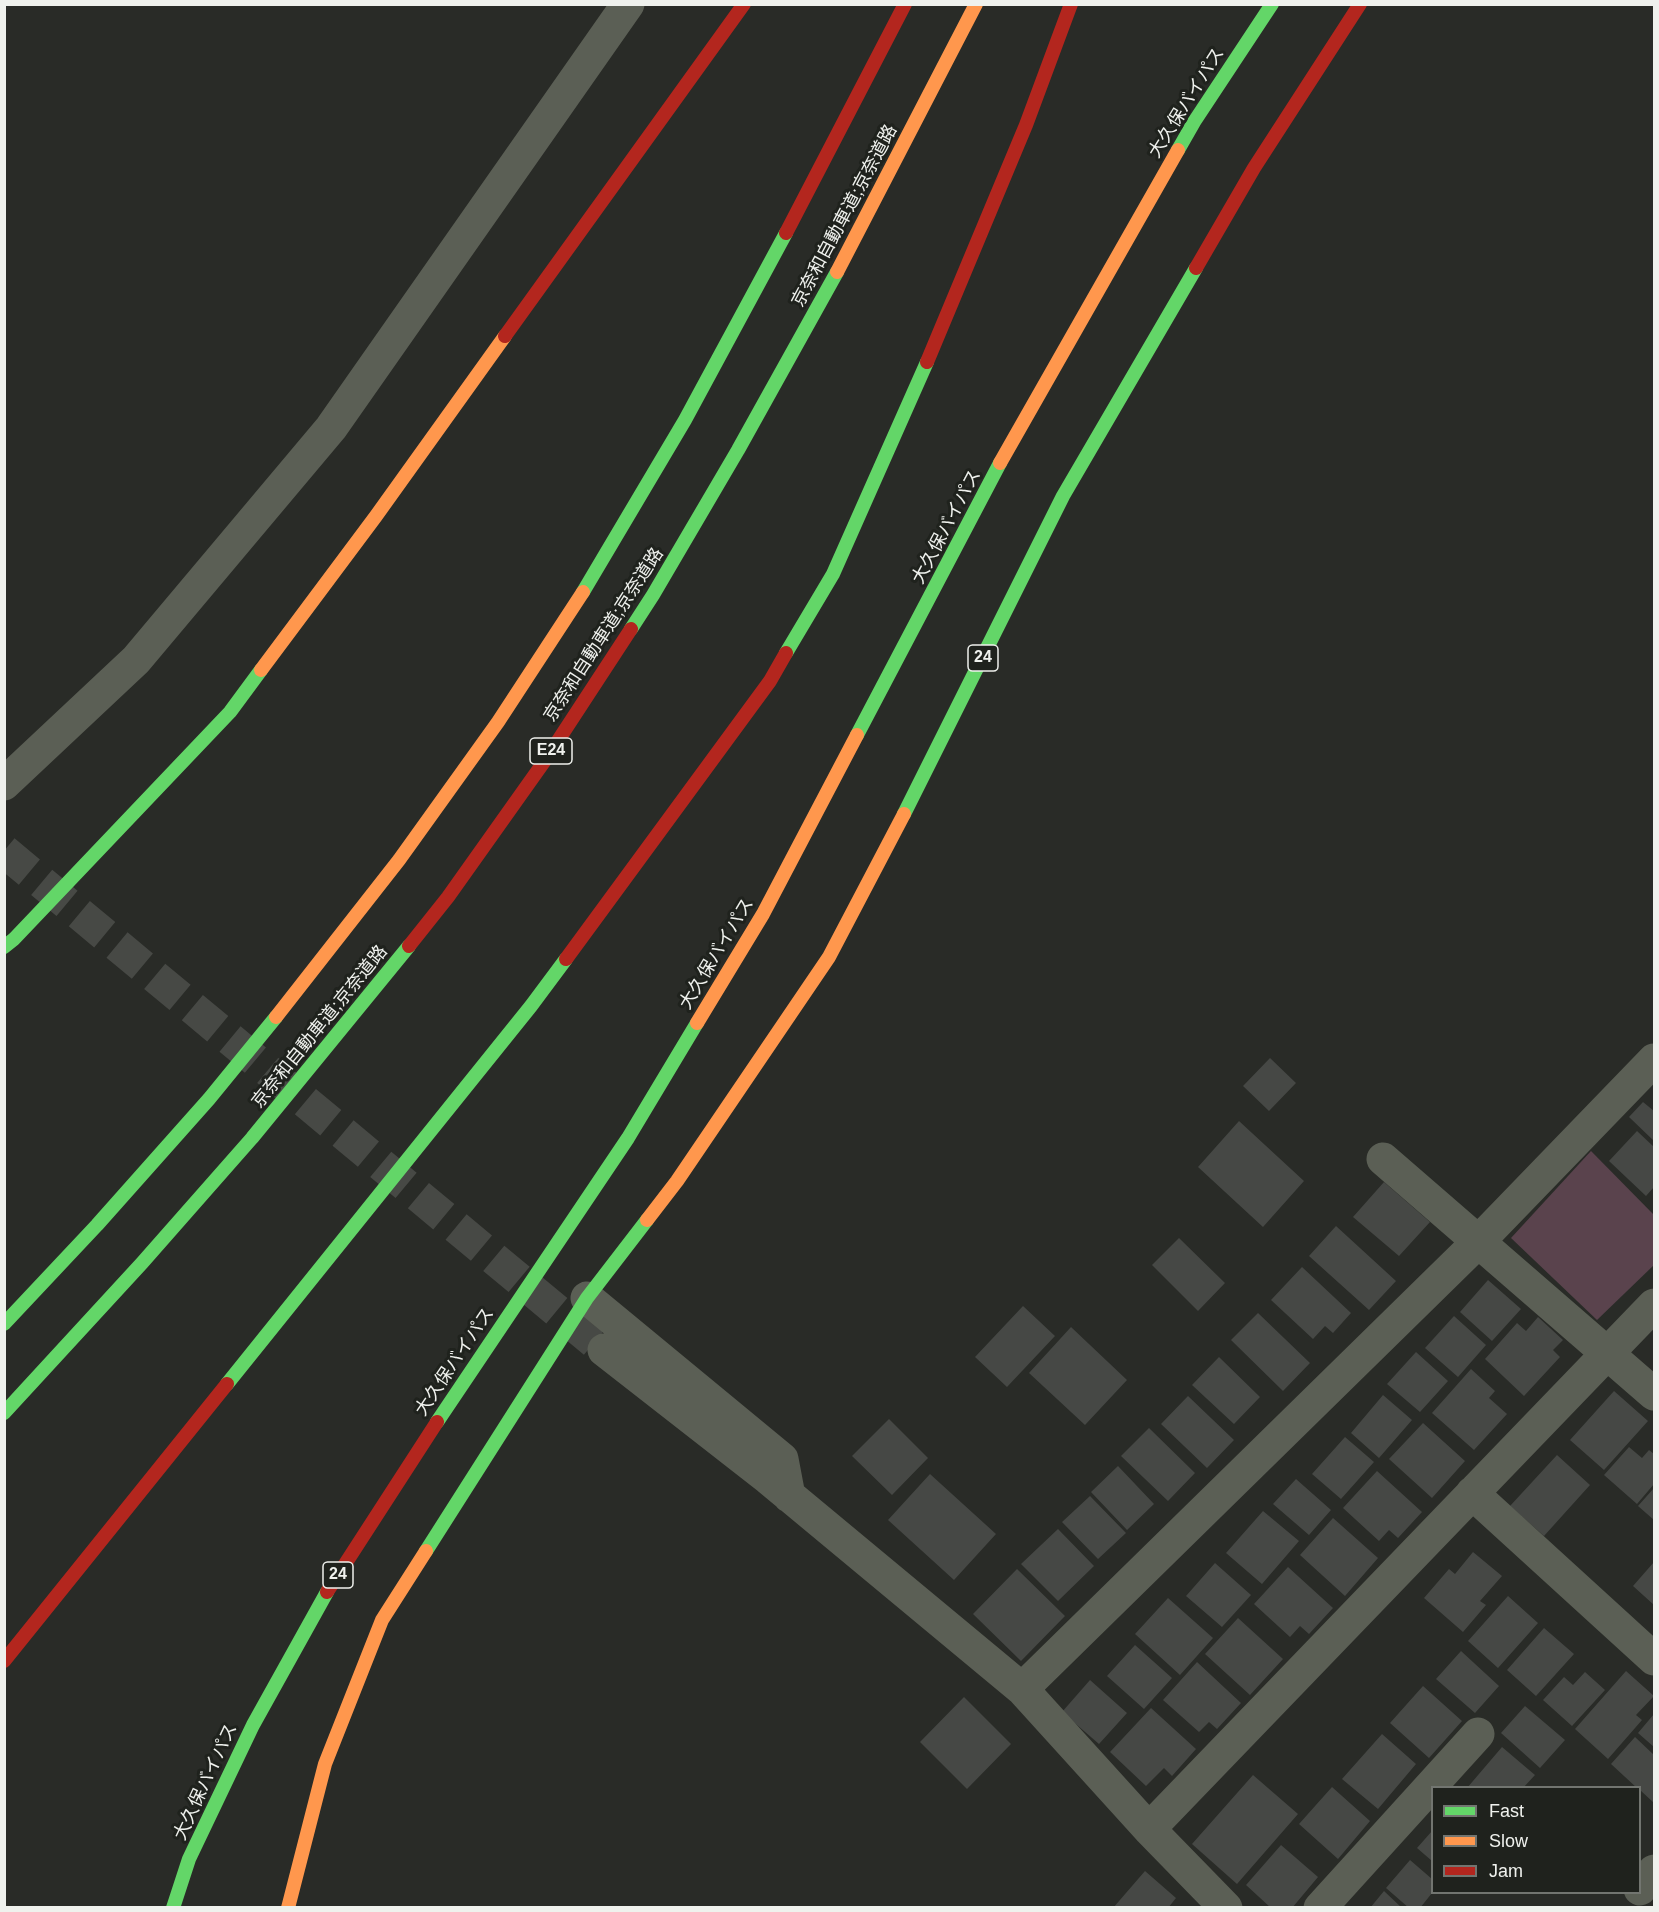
<!DOCTYPE html>
<meta charset="utf-8">
<style>
body{margin:0}
#map{position:relative;width:1659px;height:1912px;overflow:hidden;background:#292b27;font-family:Helvetica,sans-serif}
canvas{display:block}
.frame{position:absolute;inset:0;border:6px solid #eff1ed;pointer-events:none}
.legend{position:absolute;left:1431px;top:1786px;width:210px;height:108px;box-sizing:border-box;background:#1f221d;border:2px solid #727570;margin:0;padding:8px 10px;list-style:none;font-size:18px;color:#eff1ed}
.legend li{display:flex;align-items:center;gap:12px;height:30px}
.legend b{width:30px;border:2px solid #727570}
</style>
<div id="map">
<canvas width="1659" height="1912"></canvas>
<div class="frame"></div>
<ul class="legend">
<li><b style="height:8px;background:#63d668"></b>Fast</li>
<li><b style="height:8px;background:#ff974d"></b>Slow</li>
<li><b style="height:8px;background:#b3261e"></b>Jam</li>
</ul>
</div>
<script>
const ctx = document.querySelector('canvas').getContext('2d');
ctx.lineJoin = 'round';
function paint(path, color) {
  ctx.fillStyle = color;
  ctx.fill(path, 'evenodd');
}
function poly(rows) {
  const path = new Path2D();
  for (const r of rows) {
    path.moveTo(r[0], r[1]);
    for (let i = 2; i < r.length; i += 2) path.lineTo(r[i], r[i + 1]);
  }
  return path;
}
function trace(path, color, width, dash) {
  ctx.strokeStyle = color;
  ctx.lineWidth = width;
  ctx.lineCap = dash ? 'butt' : 'round';
  ctx.setLineDash(dash || []);
  ctx.stroke(path);
}
function label(font, color, halo, rows, align = 'center') {
  ctx.font = font + ' Helvetica,"Noto Sans JP",sans-serif';
  ctx.lineWidth = 6;
  ctx.setLineDash([]);
  ctx.textBaseline = 'middle';
  ctx.strokeStyle = halo;
  ctx.fillStyle = color;
  for (const [text, x, y, turn = 0] of rows) {
    ctx.save();
    ctx.translate(x, y);
    ctx.rotate((+turn || 0) * Math.PI / 180);
    ctx.textAlign = isNaN(turn) ? turn : align;
    if (halo) ctx.strokeText(text, 0, 0);
    ctx.fillText(text, 0, 0);
    ctx.restore();
  }
}
paint(poly([
 [1591,1151,1654,1215,1654,1265,1597,1320,1511,1238]
]), '#5a434d');
paint(poly([
 [1270,1058,1296,1083,1269,1111,1243,1086],
 [1643,1102,1654,1111,1654,1141,1629,1117],
 [1239,1121,1304,1181,1263,1227,1198,1167],
 [1637,1131,1654,1147,1654,1187,1646,1196,1609,1161],
 [1384,1182,1430,1222,1399,1256,1353,1217],
 [1336,1226,1396,1281,1369,1310,1309,1256],
 [1179,1238,1225,1283,1198,1311,1152,1265],
 [1302,1267,1351,1313,1333,1333,1325,1326,1313,1339,1271,1300],
 [1488,1280,1521,1309,1492,1341,1460,1312],
 [1023,1306,1055,1336,1007,1387,975,1357],
 [1258,1313,1310,1363,1283,1391,1231,1340],
 [1454,1316,1486,1345,1458,1377,1425,1348],
 [1538,1317,1563,1340,1553,1350,1560,1357,1524,1396,1485,1359,1517,1323,1526,1331],
 [1071,1327,1127,1380,1085,1425,1029,1373],
 [1416,1352,1448,1381,1420,1412,1387,1384],
 [1219,1357,1260,1397,1234,1424,1192,1385],
 [1471,1369,1495,1391,1489,1398,1507,1414,1474,1450,1432,1413],
 [1614,1391,1648,1421,1604,1470,1570,1440],
 [1383,1395,1412,1420,1379,1458,1351,1433],
 [1188,1396,1234,1440,1207,1468,1161,1424],
 [889,1419,928,1458,892,1495,852,1456],
 [1423,1423,1465,1461,1432,1498,1389,1459],
 [1149,1428,1195,1473,1168,1501,1121,1456],
 [1345,1437,1374,1462,1341,1499,1312,1474],
 [1629,1447,1642,1458,1649,1450,1654,1454,1654,1484,1637,1504,1604,1475],
 [1557,1455,1590,1485,1544,1536,1510,1506],
 [1118,1466,1154,1504,1127,1530,1091,1492],
 [1377,1471,1422,1512,1398,1538,1389,1530,1379,1541,1343,1508],
 [930,1474,996,1534,954,1580,888,1520],
 [1296,1479,1331,1510,1309,1535,1273,1504],
 [1654,1488,1654,1520,1638,1506],
 [1090,1496,1126,1533,1098,1559,1062,1522],
 [1263,1511,1299,1541,1262,1584,1226,1553],
 [1333,1518,1378,1558,1345,1596,1300,1555],
 [1058,1529,1094,1566,1058,1601,1021,1564],
 [1473,1552,1502,1576,1480,1601,1486,1605,1463,1632,1424,1598,1449,1569,1455,1574],
 [1654,1562,1654,1605,1633,1586],
 [1215,1563,1251,1595,1222,1627,1186,1596],
 [1288,1567,1333,1608,1309,1634,1300,1626,1290,1637,1254,1604],
 [1017,1569,1065,1616,1021,1661,973,1614],
 [1508,1596,1538,1623,1498,1668,1468,1641],
 [1168,1598,1213,1638,1180,1675,1135,1634],
 [1238,1618,1283,1659,1250,1695,1205,1654],
 [1544,1628,1574,1654,1536,1696,1507,1670],
 [1135,1645,1172,1678,1144,1709,1107,1676],
 [1461,1651,1499,1686,1475,1713,1436,1679],
 [1197,1662,1241,1703,1217,1729,1209,1722,1199,1732,1163,1700],
 [1626,1671,1654,1696,1636,1715,1642,1720,1608,1759,1575,1729],
 [1585,1672,1605,1690,1572,1726,1543,1700,1564,1677,1573,1685],
 [1090,1680,1127,1713,1099,1744,1062,1712],
 [1423,1686,1462,1721,1429,1758,1390,1723],
 [964,1697,1011,1744,967,1789,920,1742],
 [1525,1706,1565,1740,1540,1768,1501,1733],
 [1151,1708,1196,1749,1172,1776,1164,1768,1146,1786,1110,1752],
 [1654,1714,1654,1747,1638,1733],
 [1382,1734,1416,1764,1378,1809,1342,1779],
 [1635,1737,1654,1755,1654,1803,1640,1790,1640,1788,1637,1788,1611,1764],
 [1502,1747,1535,1775,1523,1788,1467,1788],
 [1253,1775,1298,1814,1237,1884,1192,1844],
 [1332,1787,1370,1821,1338,1859,1299,1824],
 [1432,1831,1432,1861,1417,1848],
 [1281,1845,1318,1877,1292,1908,1271,1908,1246,1885],
 [1410,1860,1432,1879,1432,1893,1420,1908,1409,1908,1386,1888],
 [1145,1871,1176,1898,1168,1908,1113,1908],
 [1384,1891,1402,1908,1370,1908]
]), '#464845');
trace(poly([
 [4,851,604,1350]
]), '#474945', 33, [33, 16]);
trace(poly([
 [4,784,136,660,331,428,628,4],
 [1383,1159,1654,1394],
 [587,1298,782,1459,789,1496],
 [604,1350,768,1478,1022,1689,1149,1829,1226,1908],
 [1472,1493,1654,1659],
 [1022,1689,1478,1242,1654,1060],
 [1149,1829,1654,1305],
 [1640,1889,1654,1871],
 [1320,1908,1478,1734]
]), '#5b5f55', 33);
trace(poly([
 [1178,150,1194,122,1272,4],
 [583,592,685,420,786,233],
 [631,629,653,595,738,450,837,272],
 [786,653,833,574,927,362],
 [857,735,1000,463],
 [904,814,1063,496,1196,268],
 [4,947,14,939,230,712,261,670],
 [4,1324,97,1225,209,1099,276,1017],
 [227,1384,531,1006,566,959],
 [4,1413,142,1263,252,1138,409,946],
 [437,1422,628,1138,697,1023],
 [426,1551,587,1298,647,1220],
 [173,1908,189,1859,253,1725,327,1592]
]), '#63d668', 14);
trace(poly([
 [837,272,976,4],
 [1000,463,1178,150],
 [261,670,376,516,505,336],
 [276,1017,399,860,498,722,583,592],
 [697,1023,763,914,857,735],
 [647,1220,677,1181,829,957,904,814],
 [288,1908,325,1764,382,1620,426,1551]
]), '#ff974d', 14);
trace(poly([
 [786,233,905,4],
 [1196,268,1254,168,1360,4],
 [505,336,744,4],
 [927,362,1026,125,1071,4],
 [409,946,448,897,546,759,631,629],
 [566,959,770,681,786,653],
 [327,1592,437,1422],
 [4,1661,227,1384]
]), '#b3261e', 14);
for (const [x, y, w] of [
 [983,658,30],
 [551,751,42],
 [338,1575,30]
]) {
  const box = new Path2D();
  box.roundRect(x - w / 2, y - 13, w, 26, 4.5);
  ctx.fillStyle = '#1f221d';
  ctx.fill(box);
  trace(box, '#eff1ed', 1.5);
}
label('bold 16px', '#eff1ed', null, [
 ["24",983,658],
 ["E24",551,751],
 ["24",338,1575]
]);
label('18px', '#eff1ed', '#1f221d', [
 ["大久保バイパス",1187,103,-58],
 ["京奈和自動車道;京奈道路",845,216,-62],
 ["大久保バイパス",947,527,-62],
 ["京奈和自動車道;京奈道路",604,635,-57],
 ["大久保バイパス",717,954,-59],
 ["京奈和自動車道;京奈道路",320,1027,-51],
 ["大久保バイパス",455,1362,-56],
 ["大久保バイパス",206,1782,-65]
]);
</script>
